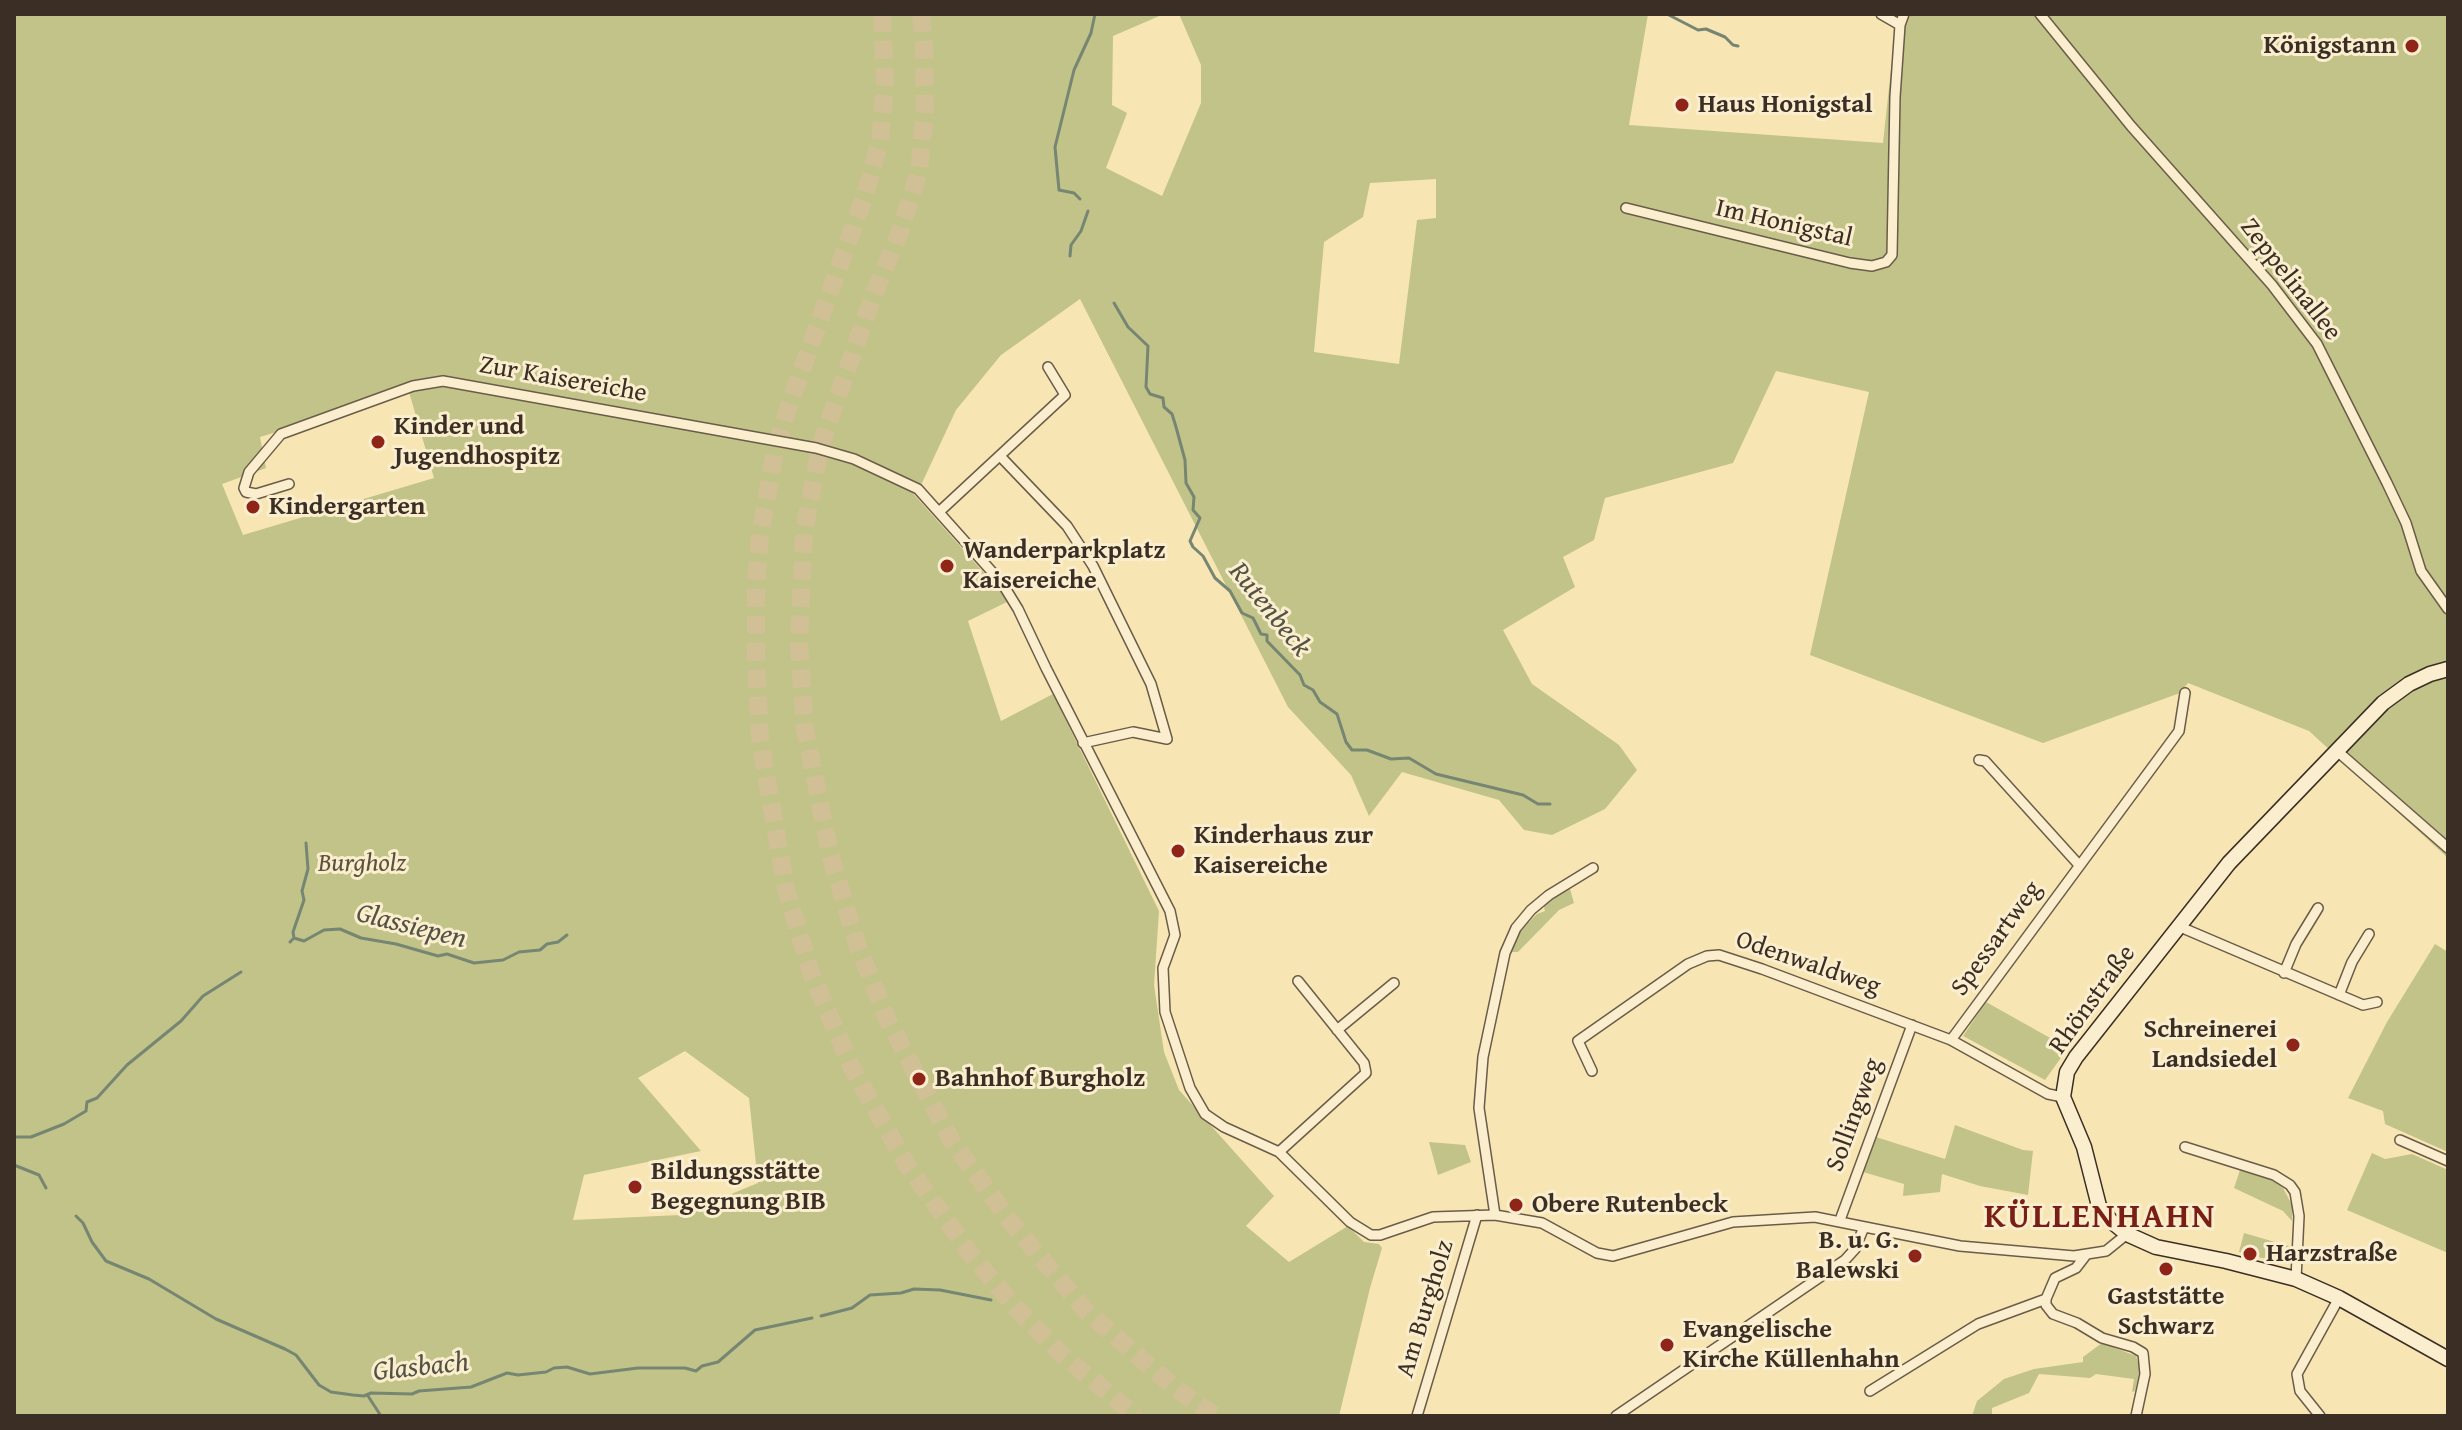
<!DOCTYPE html>
<meta charset="utf-8">
<style>
body{margin:0}
#map{position:relative;width:2462px;height:1430px;overflow:hidden;background:#f7e5b3;font-family:"Gentium Book Plus",serif}
canvas{display:block}
.frame{position:absolute;inset:0;border:16px solid #3b2e24;pointer-events:none}
</style>
<div id="map">
<canvas width="2462" height="1430"></canvas>
<div class="frame"></div>
</div>
<script>
const ctx = document.querySelector('canvas').getContext('2d');
ctx.lineJoin = 'round';
function paint(path, color) {
  ctx.fillStyle = color;
  ctx.fill(path, 'evenodd');
}
function poly(rows) {
  const path = new Path2D();
  for (const r of rows) {
    path.moveTo(r[0], r[1]);
    for (let i = 2; i < r.length; i += 2) path.lineTo(r[i], r[i + 1]);
  }
  return path;
}
function trace(path, color, width, dash) {
  ctx.strokeStyle = color;
  ctx.lineWidth = width;
  ctx.lineCap = dash ? 'butt' : 'round';
  ctx.setLineDash(dash || []);
  ctx.stroke(path);
}
function label(font, color, halo, rows, align = 'center') {
  ctx.font = font + ' "Gentium Book Plus",serif';
  ctx.lineWidth = 6;
  ctx.setLineDash([]);
  ctx.textBaseline = 'middle';
  ctx.strokeStyle = halo;
  ctx.fillStyle = color;
  for (const [text, x, y, turn = 0] of rows) {
    ctx.save();
    ctx.translate(x, y);
    ctx.rotate((+turn || 0) * Math.PI / 180);
    ctx.textAlign = isNaN(turn) ? turn : align;
    if (halo) ctx.strokeText(text, 0, 0);
    ctx.fillText(text, 0, 0);
    ctx.restore();
  }
}
paint(poly([
 [14,14,1164,14,1113,36,1112,105,1127,113,1106,168,1162,196,1201,103,1201,65,1179,14,1648,14,1629,125,1883,143,1897,14,2448,14,2448,858,2309,731,2188,683,2180,693,2043,743,1810,655,1869,392,1776,371,1733,463,1605,498,1594,540,1563,557,1575,587,1503,630,1532,684,1619,745,1637,770,1605,809,1552,835,1524,830,1499,800,1402,772,1369,816,1351,775,1288,707,1080,299,1001,355,956,410,922,483,910,490,1009,601,968,621,1001,721,1053,694,1159,911,1154,985,1164,1052,1179,1090,1274,1196,1246,1226,1289,1262,1348,1226,1364,1242,1379,1244,1382,1248,1370,1288,1339,1416,14,1416],
 [1436,179,1436,218,1417,220,1399,364,1314,352,1324,242,1363,217,1370,183],
 [409,392,434,478,243,535,222,484,266,468,260,437],
 [685,1051,749,1098,758,1183,680,1215,573,1220,584,1175,701,1151,638,1078],
 [1570,889,1574,903,1559,910,1518,952,1511,952,1511,941,1525,921,1529,922,1537,914,1545,911,1543,902],
 [2435,944,2448,952,2448,1152,2385,1124,2383,1111,2348,1098,2387,1022],
 [1986,1002,2068,1048,2045,1080,1963,1036],
 [1955,1125,2023,1150,2033,1151,2028,1195,1980,1186,1942,1174,1940,1192,1903,1196,1904,1184,1863,1172,1876,1137,1945,1159],
 [1429,1142,1465,1145,1471,1162,1438,1175],
 [2372,1153,2385,1159,2412,1154,2448,1170,2448,1253,2347,1210],
 [2240,1170,2270,1179,2283,1188,2292,1205,2292,1221,2283,1211,2234,1188],
 [2244,1233,2292,1247,2290,1260,2285,1264,2239,1252],
 [2102,1343,2136,1356,2140,1369,2135,1391,2132,1392,2134,1379,2096,1374,2090,1378,2039,1374,2029,1393,1992,1408,1992,1416,1972,1416,1977,1401,2004,1379,2034,1369,2083,1362,2083,1357]
]), '#c1c389');
trace(poly([
 [1667,14,1698,30,1706,29,1725,37,1733,45,1738,46],
 [1080,199,1074,193,1059,190,1055,147,1074,70,1091,33,1095,14],
 [1070,256,1071,245,1081,231,1088,211],
 [1114,303,1128,327,1148,346,1146,387,1150,394,1163,398,1164,407,1172,414,1176,427,1185,460,1186,483,1194,497,1193,510,1200,518,1190,541,1193,547,1203,556,1215,578,1230,591,1242,613,1253,618,1261,634,1267,635,1267,641,1300,675,1304,685,1313,690,1320,702,1337,714,1346,742,1352,750,1367,750,1391,759,1409,758,1436,774,1523,795,1538,804,1550,804],
 [294,938,293,932,304,900,302,891,308,869,306,843],
 [290,942,294,938,304,941,324,930,340,929,361,938,396,944,438,956,447,954,474,963,503,960,519,952,540,950,547,944,558,942,567,935],
 [14,1137,31,1137,64,1124,86,1111,87,1102,97,1098,127,1065,181,1021,203,996,241,972],
 [14,1165,39,1175,46,1188],
 [76,1216,83,1223,92,1242,106,1261,149,1279,216,1319,285,1349,296,1355,319,1385,331,1392,353,1395,364,1396,371,1393,412,1394,419,1391,471,1387,507,1373,518,1375,546,1372,554,1368,567,1367,590,1374,638,1368,685,1368,696,1371,702,1366,718,1362,755,1330,812,1318],
 [821,1316,852,1308,870,1295,901,1293,914,1289,940,1290,991,1300],
 [368,1396,381,1416]
]), '#768673', 3);
trace(poly([
 [882,14,885,81,880,141,864,198,790,402,775,451,760,536,756,585,756,662,760,739,786,889,810,970,852,1068,907,1165,972,1256,1015,1307,1060,1353,1136,1416],
 [921,14,924,44,925,110,919,171,901,229,872,299,821,444,804,531,799,643,805,729,830,854,857,944,887,1018,951,1140,1013,1225,1088,1313,1174,1387,1215,1416]
]), '#d1c096', 18, [18, 9]);
const street = poly([
 [1881,14,1900,25],
 [2040,14,2131,126,2272,285,2317,344,2387,483,2406,523,2421,571,2448,609],
 [1626,208,1850,263,1872,266,1886,262,1892,255,1895,97,1900,25,1904,14],
 [1000,456,1067,526,1093,566,1151,684,1167,739,1133,732,1083,743],
 [289,484,256,494,246,492,244,488,249,472,281,434,413,386,443,381,816,448,854,459,918,489,1002,583,1018,609,1046,668,1170,911,1175,935,1163,968,1165,1012,1190,1088,1205,1114,1224,1127,1279,1152,1350,1222,1371,1235,1380,1235,1433,1217,1495,1215,1542,1223,1597,1253,1613,1256,1733,1222,1815,1217,1960,1246,2074,1256,2106,1251,2127,1234],
 [939,512,1065,395,1048,367],
 [2336,750,2448,848],
 [1979,760,1985,761,2079,865],
 [2178,926,2363,1005,2377,1002],
 [2284,973,2296,944,2318,908],
 [2339,995,2352,962,2369,934],
 [1337,1030,1394,983],
 [1951,1040,2179,731,2185,693],
 [1592,1071,1578,1041,1688,964,1707,956,1719,955,1762,969,1951,1040,2048,1094,2063,1097],
 [2400,1140,2448,1161],
 [2185,1147,2274,1175,2290,1185,2295,1192,2299,1216,2296,1279],
 [1279,1152,1366,1073,1364,1063,1298,981],
 [1495,1215,1479,1108,1483,1057,1505,953,1516,928,1531,910,1549,895,1593,868],
 [1840,1220,1912,1025],
 [2046,1299,2046,1305,2053,1314,2077,1323,2102,1338,2133,1347,2143,1353,2145,1374,2136,1416],
 [1870,1391,1978,1324,2046,1299,2055,1278,2076,1268,2086,1255],
 [1417,1416,1477,1215],
 [1616,1416,1845,1260,1855,1249,1864,1227],
 [2320,1416,2300,1391,2297,1374,2339,1298]
]);
const secondary = poly([
 [2448,669,2430,674,2409,684,2383,703,2229,863,2076,1057,2067,1072,2063,1097,2084,1147,2099,1206,2111,1221,2127,1234,2156,1247,2226,1261,2296,1279,2339,1298,2448,1359]
]);
trace(street, '#6a5c48', 12);
trace(secondary, '#3b2e24', 17);
trace(street, '#faeece', 9);
trace(secondary, '#faeece', 14);
for (const [x, y, r, color] of [
 [2412,46,8,"#8f2418"],
 [1682,105,8,"#8f2418"],
 [378,442,8,"#8f2418"],
 [253,507,8,"#8f2418"],
 [947,566,8,"#8f2418"],
 [1178,851,8,"#8f2418"],
 [2293,1045,8,"#8f2418"],
 [919,1079,8,"#8f2418"],
 [635,1187,8,"#8f2418"],
 [1516,1205,8,"#8f2418"],
 [2250,1254,8,"#8f2418"],
 [1915,1256,8,"#8f2418"],
 [2166,1269,8,"#8f2418"],
 [1667,1345,8,"#8f2418"]
]) {
  const dot = new Path2D();
  dot.arc(x, y, r, 0, 2 * Math.PI);
  ctx.fillStyle = color;
  ctx.fill(dot);
  trace(dot, '#faeece', 3);
}
label('bold 26px', '#3b2e24', '#faeece', [
 ["Königstann",2396,46,"right"],
 ["Haus Honigstal",1698,105],
 ["Kinder und",394,427],
 ["Jugendhospitz",394,457],
 ["Kindergarten",269,507],
 ["Wanderparkplatz",963,551],
 ["Kaisereiche",963,581],
 ["Kinderhaus zur",1194,836],
 ["Kaisereiche",1194,866],
 ["Schreinerei",2277,1030,"right"],
 ["Landsiedel",2277,1060,"right"],
 ["Bahnhof Burgholz",935,1079],
 ["Bildungsstätte",651,1172],
 ["Begegnung BIB",651,1202],
 ["Obere Rutenbeck",1532,1205],
 ["B. u. G.",1899,1241,"right"],
 ["Balewski",1899,1271,"right"],
 ["Harzstraße",2266,1254],
 ["Gaststätte",2166,1297,"center"],
 ["Schwarz",2166,1327,"center"],
 ["Evangelische",1683,1330],
 ["Kirche Küllenhahn",1683,1360]
], 'left');
label('26px', '#3b2e24', '#faeece', [
 ["Im Honigstal",1784,224,13],
 ["Zeppelinallee",2290,280,52],
 ["Zur Kaisereiche",563,380,10],
 ["Spessartweg",1997,939,-54],
 ["Odenwaldweg",1808,964,19],
 ["Rhönstraße",2093,1000,-54],
 ["Sollingweg",1855,1115,-70],
 ["Am Burgholz",1426,1309,-73]
]);
label('italic 26px', '#5c533d', '#faeece', [
 ["Burgholz",362,864]
]);
label('italic 28px', '#545245', '#faeece', [
 ["Rutenbeck",1269,610,51],
 ["Glassiepen",411,927,14],
 ["Glasbach",421,1368,-6]
]);
ctx.letterSpacing = '2px';
label('bold 34px', '#7a1f14', '#faeece', [
 ["KÜLLENHAHN",2100,1218]
]);
ctx.letterSpacing = '0px';
</script>
